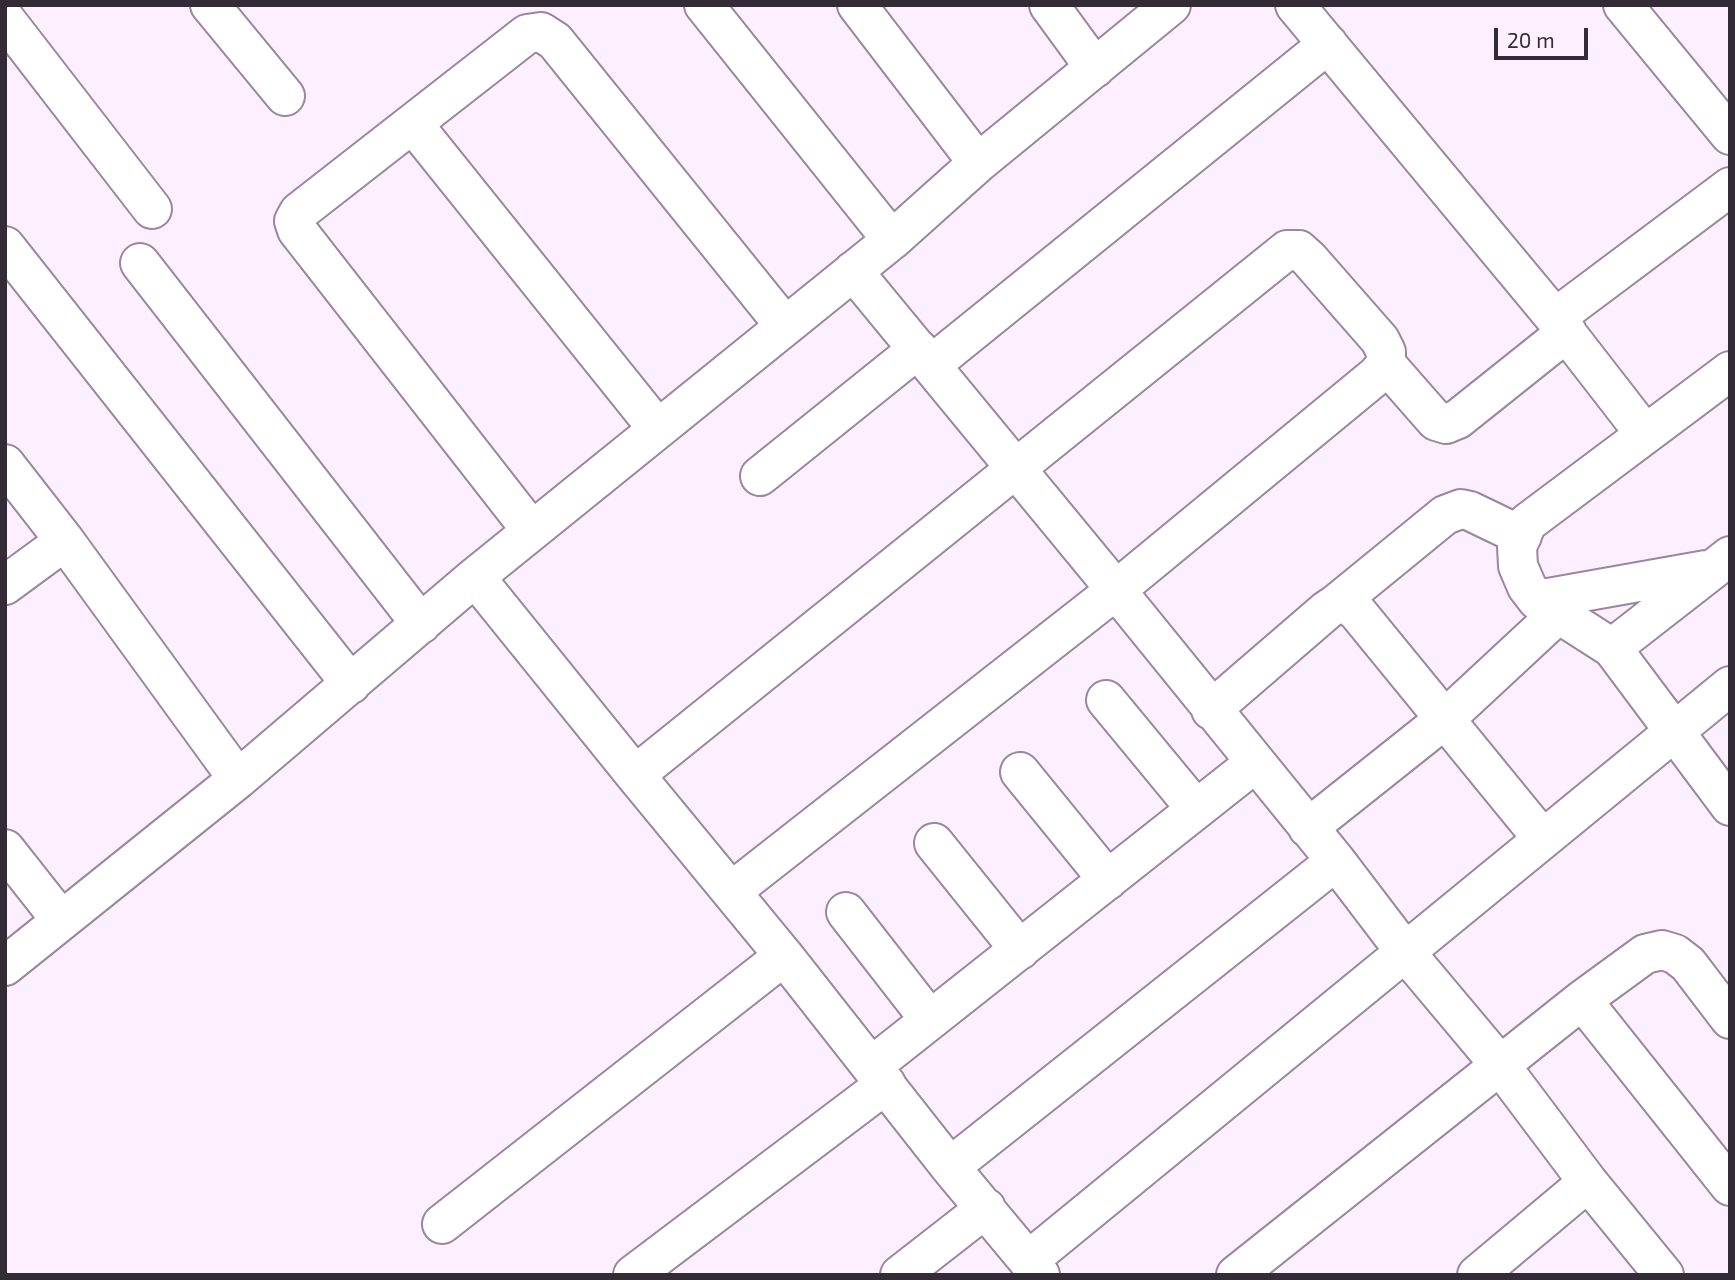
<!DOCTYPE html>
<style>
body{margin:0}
#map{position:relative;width:1735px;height:1280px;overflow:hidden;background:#fcefff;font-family:"Exo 2",sans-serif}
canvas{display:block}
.frame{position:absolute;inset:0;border:7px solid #332b35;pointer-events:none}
.scale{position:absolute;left:1494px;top:28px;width:94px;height:32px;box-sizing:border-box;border:4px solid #332b35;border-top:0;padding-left:9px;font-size:21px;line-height:24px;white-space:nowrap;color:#332b35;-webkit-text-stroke:5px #fcefff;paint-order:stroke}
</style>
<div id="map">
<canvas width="1735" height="1280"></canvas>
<div class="frame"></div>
<div class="scale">20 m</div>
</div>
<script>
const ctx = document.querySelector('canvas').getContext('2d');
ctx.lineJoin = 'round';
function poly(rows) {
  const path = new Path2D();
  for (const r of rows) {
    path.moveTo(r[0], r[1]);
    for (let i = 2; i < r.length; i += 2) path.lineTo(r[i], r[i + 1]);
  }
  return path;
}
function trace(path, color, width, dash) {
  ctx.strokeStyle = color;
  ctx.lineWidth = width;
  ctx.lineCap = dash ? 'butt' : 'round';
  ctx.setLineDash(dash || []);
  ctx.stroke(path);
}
const minor = poly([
 [210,5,285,96],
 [704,5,892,240],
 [857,5,978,163],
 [1049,5,1095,68],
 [1295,5,1555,318,1645,434],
 [1623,5,1730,135],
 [5,19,152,209],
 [413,124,657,428],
 [5,246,351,684],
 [140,263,421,624],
 [853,271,1116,590,1336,861,1406,953,1500,1065,1588,1182,1664,1275],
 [1555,318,1730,187],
 [1386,364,1436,421,1446,424,1458,419,1567,332],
 [931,365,1328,44],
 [5,464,65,541,238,779],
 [760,476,918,349],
 [532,531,297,230,294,221,299,212,527,34,541,32,555,41,785,326],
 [1730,556,1612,648,1730,806],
 [475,577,635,775,784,956,950,1167,1040,1275],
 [5,585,65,541],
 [1537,600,1706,570],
 [1336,604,1445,515,1461,509,1470,511,1522,536],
 [1612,648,1537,600,1527,587,1518,566,1517,547,1527,523,1730,371],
 [1106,700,1196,809],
 [1211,710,1327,610,1336,604,1347,603,1358,613,1542,838],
 [1020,772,1108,880],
 [635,775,1287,250,1299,250,1309,259,1380,340,1386,352,1386,364,1377,375,1116,590,732,891],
 [1308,828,1445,719,1558,614],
 [934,843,1020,950],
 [5,849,61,920],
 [846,912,930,1020],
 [5,966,238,779,475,577,892,240,978,163,1171,5],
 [1582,1000,1730,1186],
 [872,1066,1255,763],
 [950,1167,1336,861],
 [442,1224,784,956],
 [1029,1260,1730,686],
 [633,1275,886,1084],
 [900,1275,986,1208],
 [1236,1275,1582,1000,1645,954,1662,950,1675,954,1688,964,1730,1019],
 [1477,1275,1588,1182]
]);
trace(minor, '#9a869e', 42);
trace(minor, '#fff', 38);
</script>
